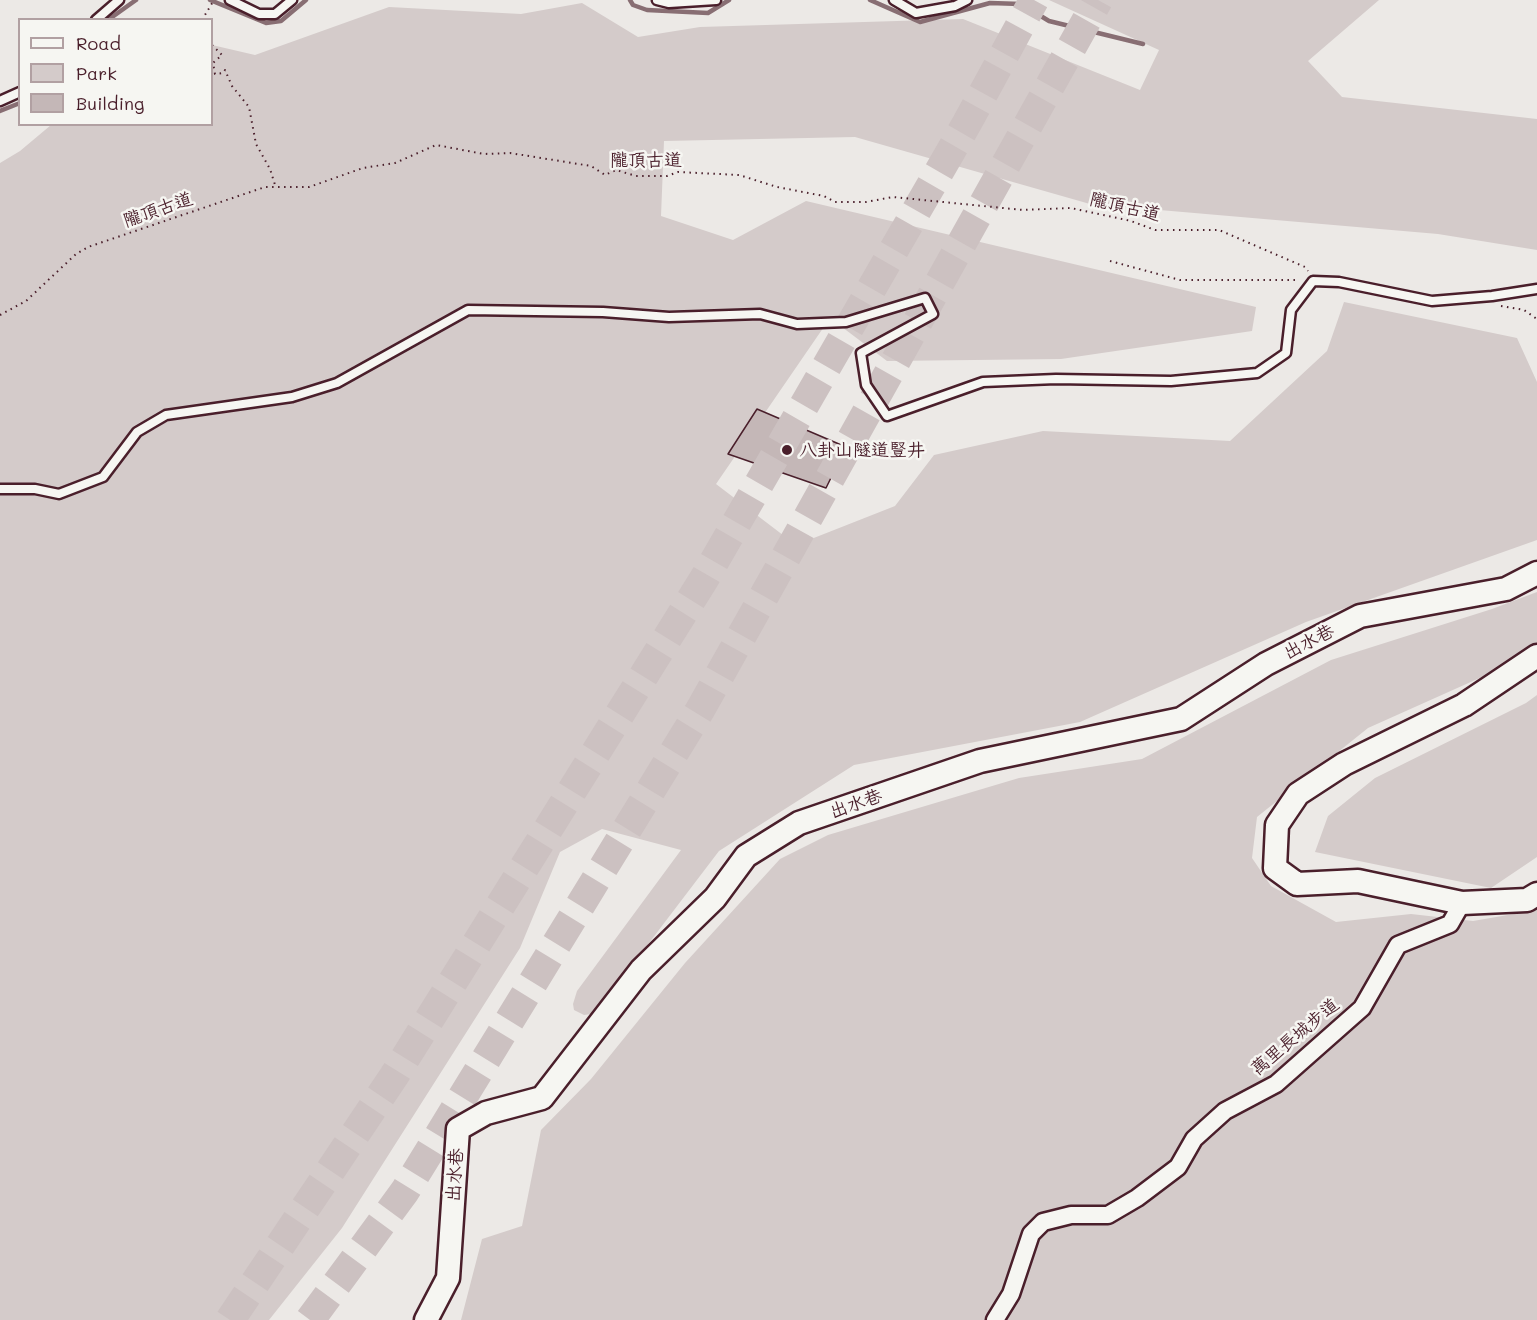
<!DOCTYPE html>
<meta charset="utf-8">
<style>
body{margin:0}
#map{position:relative;width:1537px;height:1320px;overflow:hidden;background:#ece9e6;font-family:Mali,sans-serif}
canvas{display:block}
.legend{position:absolute;left:18px;top:18px;width:195px;height:108px;box-sizing:border-box;background:#f6f6f2;border:2px solid #b1a0a2;margin:0;padding:8px 10px;list-style:none;font-size:18px;color:#4a1f2b}
.legend li{display:flex;align-items:center;gap:12px;height:30px}
.legend b{width:30px;border:2px solid #b1a0a2}
</style>
<div id="map">
<canvas width="1537" height="1320"></canvas>
<ul class="legend">
<li><b style="height:8px;background:#f6f6f2"></b>Road</li>
<li><b style="height:16px;background:#d4cbca"></b>Park</li>
<li><b style="height:16px;background:#c4b7b7"></b>Building</li>
</ul>
</div>
<script>
const ctx = document.querySelector('canvas').getContext('2d');
ctx.lineJoin = 'round';
function paint(path, color) {
  ctx.fillStyle = color;
  ctx.fill(path, 'evenodd');
}
function poly(rows) {
  const path = new Path2D();
  for (const r of rows) {
    path.moveTo(r[0], r[1]);
    for (let i = 2; i < r.length; i += 2) path.lineTo(r[i], r[i + 1]);
  }
  return path;
}
function trace(path, color, width, dash) {
  ctx.strokeStyle = color;
  ctx.lineWidth = width;
  ctx.lineCap = dash ? 'butt' : 'round';
  ctx.setLineDash(dash || []);
  ctx.stroke(path);
}
function label(font, color, halo, rows, align = 'center') {
  ctx.font = font + ' Mali,"LXGW WenKai TC",sans-serif';
  ctx.lineWidth = 5;
  ctx.setLineDash([]);
  ctx.textBaseline = 'middle';
  ctx.strokeStyle = halo;
  ctx.fillStyle = color;
  for (const [text, x, y, turn = 0] of rows) {
    ctx.save();
    ctx.translate(x, y);
    ctx.rotate((+turn || 0) * Math.PI / 180);
    ctx.textAlign = isNaN(turn) ? turn : align;
    if (halo) ctx.strokeText(text, 0, 0);
    ctx.fillText(text, 0, 0);
    ctx.restore();
  }
}
paint(poly([
 [1049,0,1379,0,1308,61,1342,97,1537,119,1537,250,1438,234,1090,204,855,137,664,141,661,216,733,240,806,201,1256,307,1252,331,1061,359,887,361,830,318,716,484,796,545,895,506,934,455,1043,431,1230,441,1327,351,1344,302,1517,338,1537,382,1537,540,1306,622,1080,722,854,765,719,851,601,1006,591,1014,584,1015,574,1010,573,1004,577,991,681,850,602,829,560,852,520,948,342,1228,269,1320,0,1320,0,163,20,151,51,125,212,124,212,45,255,55,389,7,521,14,582,3,638,37,700,27,963,19,1140,90,1159,50],
 [1537,592,1537,649,1531,655,1368,728,1257,817,1252,858,1271,886,1336,922,1411,914,1473,921,1537,910,1537,1320,461,1320,482,1239,522,1226,541,1130,591,1079,685,963,780,859,828,835,1019,778,1142,759,1331,660,1492,609],
 [1537,695,1537,857,1491,888,1315,852,1328,816,1375,778,1526,703]
]), '#d4cbca');
trace(poly([
 [210,0,266,23,281,21,306,0],
 [630,0,633,5,647,10,708,13,729,0],
 [870,0,920,22,990,3,1021,4,1049,21,1143,44],
 [108,20,136,0],
 [0,111,20,103]
]), '#886e73', 4.5);
const building = poly([
 [757,409,846,447,826,488,728,454,757,409]
]);
paint(building, '#c4b7b7');
trace(building, '#4a1f2b', 1.5);
trace(poly([
 [230,1320,394,1076,704,579,967,123,1034,0],
 [310,1320,405,1191,700,710,1098,0]
]), '#ccc1c1', 30, [30, 15]);
const lane = poly([
 [230,0,259,14,275,14,292,0],
 [657,0,669,3,716,0],
 [894,0,916,13,955,6,967,0],
 [96,20,119,0],
 [0,101,20,92],
 [0,489,35,489,59,494,103,477,137,432,166,415,292,397,337,383,468,310,603,312,669,317,760,314,797,324,846,322,925,298,933,314,861,353,866,385,887,416,983,382,1056,379,1171,381,1257,373,1286,353,1291,310,1313,281,1339,282,1432,301,1492,296,1537,289]
]);
const street = poly([
 [995,1320,1011,1294,1031,1234,1043,1222,1071,1215,1108,1215,1137,1198,1178,1167,1194,1139,1225,1111,1276,1084,1362,1008,1398,945,1450,924,1462,903]
]);
const secondary = poly([
 [1537,656,1464,705,1344,764,1298,794,1277,825,1275,868,1297,884,1358,881,1462,903,1527,900,1537,894],
 [426,1320,448,1278,458,1129,486,1113,542,1098,641,970,715,898,746,856,799,823,980,761,1181,719,1266,664,1360,616,1506,589,1537,573]
]);
trace(lane, '#4a1f2b', 13);
trace(street, '#4a1f2b', 21);
trace(secondary, '#4a1f2b', 27);
trace(poly([
 [202,20,214,0],
 [212,45,222,55,213,63,215,74,223,73,225,70,232,86,249,107,256,144,270,169,276,188],
 [1110,261,1180,280,1298,280],
 [1501,306,1524,310,1537,319],
 [0,315,26,301,76,254,88,247,265,187,309,187,363,168,395,163,436,145,484,154,510,153,591,166,605,175,616,170,636,176,667,176,678,172,739,175,777,187,824,196,835,202,866,202,893,197,1023,210,1071,208,1131,221,1155,230,1219,230,1305,267,1308,271]
]), '#4a1f2b', 2, [1.5, 4.5]);
trace(lane, '#f6f6f2', 8);
trace(street, '#f6f6f2', 16);
trace(secondary, '#f6f6f2', 22);
for (const [x, y, r, color] of [
 [787,450,6,"#4a1f2b"]
]) {
  const dot = new Path2D();
  dot.arc(x, y, r, 0, 2 * Math.PI);
  ctx.fillStyle = color;
  ctx.fill(dot);
  trace(dot, '#f6f6f2', 2);
}
label('18px', '#4a1f2b', '#f6f6f2', [
 ["隴頂古道",646,160],
 ["隴頂古道",1125,207,13],
 ["隴頂古道",158,210,-19],
 ["出水巷",1309,642,-27],
 ["出水巷",856,804,-19],
 ["萬里長城步道",1295,1037,-40],
 ["出水巷",455,1175,-86]
]);
label('18px', '#4a1f2b', '#f6f6f2', [
 ["八卦山隧道豎井",799,450]
], 'left');
</script>
